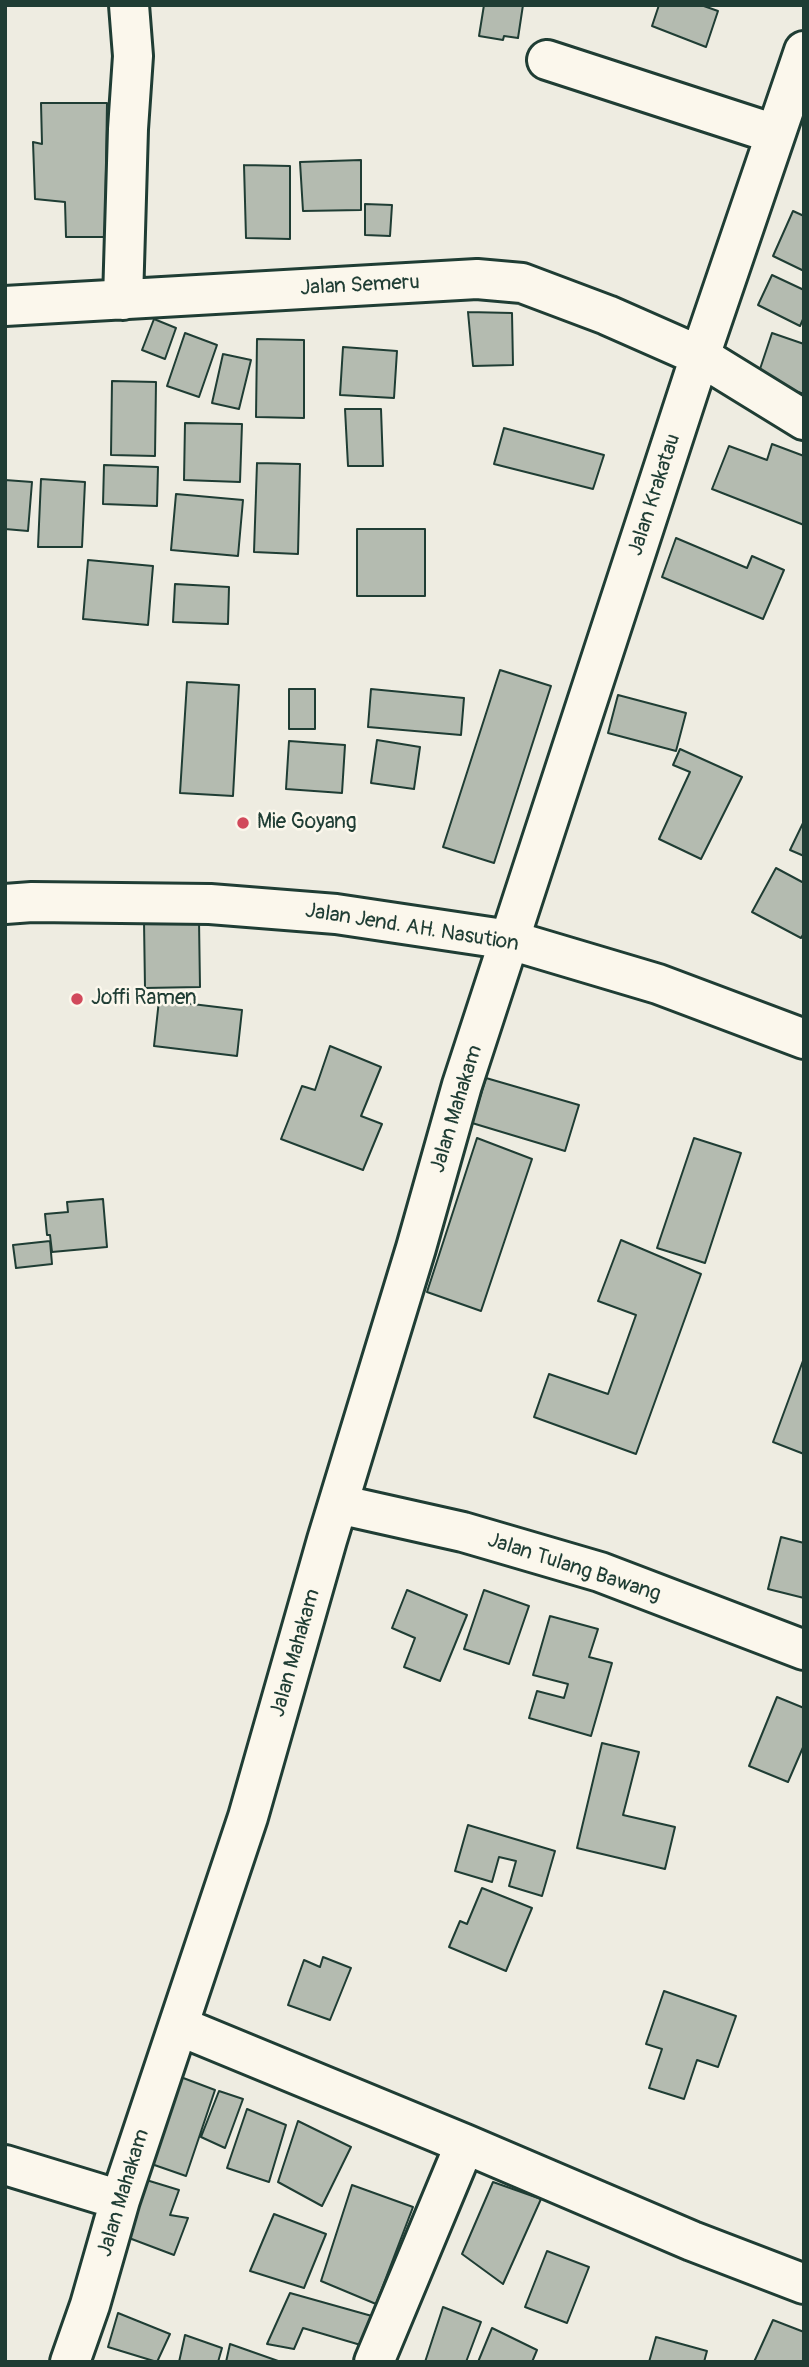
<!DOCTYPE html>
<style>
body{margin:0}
#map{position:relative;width:809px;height:2367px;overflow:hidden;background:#eeece1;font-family:Pangolin,sans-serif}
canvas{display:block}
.frame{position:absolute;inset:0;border:7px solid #1f3d34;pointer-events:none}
</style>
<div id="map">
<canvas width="809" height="2367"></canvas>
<div class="frame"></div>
</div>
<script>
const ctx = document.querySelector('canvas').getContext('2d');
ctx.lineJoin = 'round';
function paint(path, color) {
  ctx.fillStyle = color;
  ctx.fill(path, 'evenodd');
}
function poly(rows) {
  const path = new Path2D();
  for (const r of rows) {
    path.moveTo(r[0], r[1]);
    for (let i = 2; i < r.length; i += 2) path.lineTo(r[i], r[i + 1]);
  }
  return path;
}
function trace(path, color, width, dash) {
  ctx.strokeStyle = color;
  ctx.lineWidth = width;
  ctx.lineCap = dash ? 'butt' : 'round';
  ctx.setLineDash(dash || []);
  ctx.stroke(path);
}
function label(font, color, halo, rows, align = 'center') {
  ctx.font = font + ' Pangolin,sans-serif';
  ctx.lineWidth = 5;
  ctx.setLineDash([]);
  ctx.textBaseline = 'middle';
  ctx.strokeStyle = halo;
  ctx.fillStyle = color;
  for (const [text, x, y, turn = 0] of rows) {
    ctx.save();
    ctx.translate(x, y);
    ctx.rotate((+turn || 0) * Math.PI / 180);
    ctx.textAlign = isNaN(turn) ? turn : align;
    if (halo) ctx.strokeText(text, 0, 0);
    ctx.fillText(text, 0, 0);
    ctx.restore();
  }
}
const building = poly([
 [484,5,523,5,518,38,504,36,503,40,479,36,484,5],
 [659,5,701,5,718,11,706,47,652,26,659,5],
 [41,103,107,103,105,237,66,237,65,202,35,199,33,142,42,144,41,103],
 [361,160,361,210,303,211,300,162,361,160],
 [244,165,290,166,290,239,246,238,244,165],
 [365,204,392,205,390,236,365,235,365,204],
 [793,211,804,216,804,271,773,256,793,211],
 [772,275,804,290,804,317,800,326,758,305,772,275],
 [468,312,512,313,513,365,473,366,468,312],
 [154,319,176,328,165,359,142,350,154,319],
 [185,333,217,345,199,397,167,386,185,333],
 [772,333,804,344,804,394,757,378,772,333],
 [257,339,304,340,304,418,256,417,257,339],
 [343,347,397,351,394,398,340,395,343,347],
 [223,354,251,360,239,409,212,403,223,354],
 [112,381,156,382,155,456,111,455,112,381],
 [345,409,381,409,383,466,348,466,345,409],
 [185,423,242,424,240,482,184,480,185,423],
 [504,428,604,455,593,489,494,464,504,428],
 [772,444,804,456,804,525,712,489,729,446,767,460,772,444],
 [257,463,300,464,298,554,254,552,257,463],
 [104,465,158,467,157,506,103,504,104,465],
 [41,479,85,482,82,547,38,547,41,479],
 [5,480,32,482,28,531,5,529,5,480],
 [176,494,243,500,238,556,171,550,176,494],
 [357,529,425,529,425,596,357,596,357,529],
 [676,538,747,568,752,556,784,570,763,619,662,577,676,538],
 [88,560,153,566,148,625,83,619,88,560],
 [175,584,229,587,228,624,173,622,175,584],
 [500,670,551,686,494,863,443,847,500,670],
 [187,682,239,685,233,796,180,793,187,682],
 [289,689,315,689,315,729,289,729,289,689],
 [371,689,464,698,461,735,368,727,371,689],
 [618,695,686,713,676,751,608,733,618,695],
 [377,740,420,747,414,789,371,783,377,740],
 [289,741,345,745,342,793,286,789,289,741],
 [680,749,742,777,701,859,659,839,690,772,673,765,680,749],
 [804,821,804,856,790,850,804,821],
 [776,868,804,883,804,933,801,938,752,912,776,868],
 [199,920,200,987,145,988,144,921,199,920],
 [159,1000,242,1010,237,1056,154,1046,159,1000],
 [330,1046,381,1067,361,1116,382,1124,363,1170,281,1139,302,1086,315,1090,330,1046],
 [486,1078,579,1105,565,1151,472,1123,486,1078],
 [477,1138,532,1159,481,1311,427,1292,477,1138],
 [694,1138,741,1153,705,1263,657,1248,694,1138],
 [103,1199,107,1247,52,1252,50,1235,47,1235,45,1214,68,1212,67,1202,103,1199],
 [621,1240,701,1274,636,1454,534,1417,549,1374,608,1394,636,1315,598,1301,621,1240],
 [50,1241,52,1264,16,1268,13,1245,50,1241],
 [804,1358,804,1454,773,1442,804,1358],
 [781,1537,804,1543,804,1598,768,1589,781,1537],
 [407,1590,467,1615,440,1681,404,1667,415,1638,392,1628,407,1590],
 [484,1590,529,1606,509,1664,464,1649,484,1590],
 [550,1616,598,1629,589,1657,612,1663,591,1736,529,1718,537,1691,564,1698,568,1684,533,1675,550,1616],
 [777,1697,804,1708,804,1745,788,1782,749,1766,777,1697],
 [602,1743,639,1752,623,1815,675,1827,665,1869,577,1848,602,1743],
 [468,1825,555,1851,542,1896,509,1886,516,1861,499,1857,492,1882,455,1871,468,1825],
 [482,1888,532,1908,506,1971,449,1947,460,1921,467,1924,482,1888],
 [323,1957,351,1968,330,2020,288,2005,304,1960,320,1967,323,1957],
 [664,1991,736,2016,718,2067,697,2060,684,2099,649,2088,662,2049,646,2044,664,1991],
 [178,2076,215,2090,186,2176,140,2160,178,2076],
 [219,2091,243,2099,225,2148,201,2137,219,2091],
 [247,2109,286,2125,269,2182,227,2168,247,2109],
 [298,2121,351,2147,322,2206,278,2182,298,2121],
 [143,2179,179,2190,170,2215,188,2218,174,2255,129,2238,143,2179],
 [493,2182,541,2199,503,2284,462,2254,493,2182],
 [352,2185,413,2207,376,2304,321,2281,352,2185],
 [274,2214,326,2234,304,2288,250,2271,274,2214],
 [547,2251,589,2267,567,2323,525,2307,547,2251],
 [290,2293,379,2318,364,2346,303,2328,294,2349,267,2344,290,2293],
 [443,2307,481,2322,466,2362,425,2362,443,2307],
 [118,2313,170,2334,157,2362,108,2347,118,2313],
 [773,2320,804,2332,804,2362,754,2362,773,2320],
 [492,2328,537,2350,532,2362,478,2362,492,2328],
 [185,2335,222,2348,218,2362,179,2362,185,2335],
 [656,2337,707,2351,704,2362,649,2362,656,2337],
 [230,2344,281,2362,226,2362,230,2344]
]);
paint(building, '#b4bbb0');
trace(building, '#1f3d34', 2);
const minor = poly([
 [547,60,775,134],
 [123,300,128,129,133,56,129,5],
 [5,306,477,279,522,283,607,315,700,356,804,420],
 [338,1504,463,1532,600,1572,804,1650],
 [179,2026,465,2144,692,2241,804,2284],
 [5,2165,120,2200],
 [70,2362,90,2305,120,2200,248,1817,327,1540,416,1248,462,1085,700,356,804,51],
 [374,2362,465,2144]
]);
const highway = poly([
 [5,904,32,902,210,904,336,914,510,940,658,984,804,1039]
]);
trace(minor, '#1f3d34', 44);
trace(highway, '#1f3d34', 44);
trace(minor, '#fbf7ec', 38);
trace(highway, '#fbf7ec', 38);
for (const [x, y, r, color] of [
 [243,823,7,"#d1495b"],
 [77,999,7,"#d1495b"]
]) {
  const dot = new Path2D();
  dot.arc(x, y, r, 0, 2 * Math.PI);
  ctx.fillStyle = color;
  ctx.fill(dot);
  trace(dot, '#fbf7ec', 2.5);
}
label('21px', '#1f3d34', '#fbf7ec', [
 ["Jalan Semeru",360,286,-3],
 ["Jalan Krakatau",655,495,-72],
 ["Jalan Jend. AH. Nasution",412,928,9],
 ["Jalan Mahakam",457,1109,-73],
 ["Jalan Tulang Bawang",574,1568,18],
 ["Jalan Mahakam",296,1653,-74],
 ["Jalan Mahakam",124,2193,-73]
]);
label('21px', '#1f3d34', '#fbf7ec', [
 ["Mie Goyang",257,823],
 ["Joffi Ramen",91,999]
], 'left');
</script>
